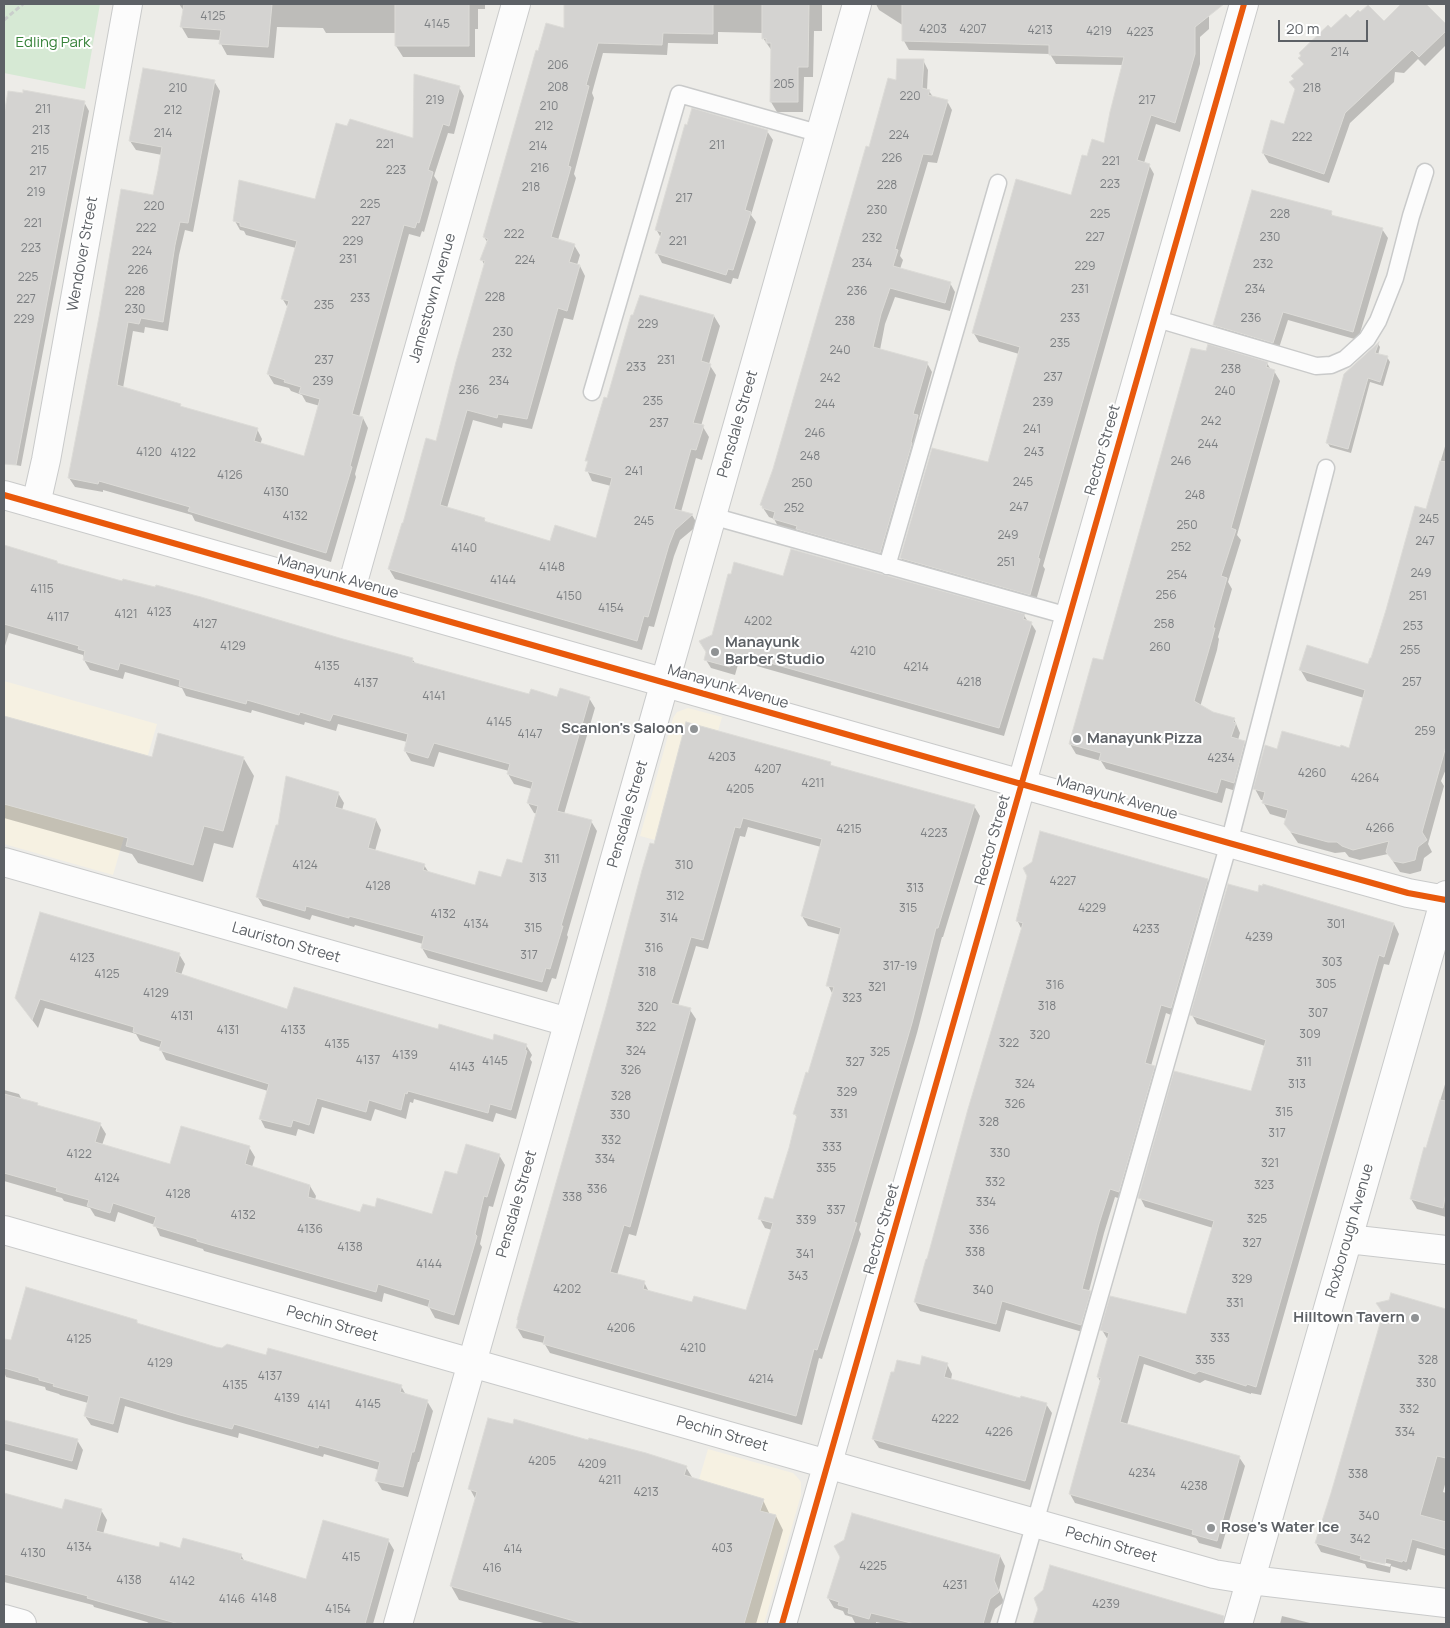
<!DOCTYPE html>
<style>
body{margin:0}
#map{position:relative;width:1450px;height:1628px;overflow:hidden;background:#edece8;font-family:Manrope,sans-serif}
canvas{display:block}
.frame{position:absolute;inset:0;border:5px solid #5d6166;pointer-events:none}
.scale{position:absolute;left:1278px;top:20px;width:90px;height:22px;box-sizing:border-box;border:2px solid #5d6166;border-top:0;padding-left:6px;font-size:15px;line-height:18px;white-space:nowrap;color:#5d6166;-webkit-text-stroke:4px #fff;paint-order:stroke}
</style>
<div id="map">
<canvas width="1450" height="1628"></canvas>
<div class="frame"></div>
<div class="scale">20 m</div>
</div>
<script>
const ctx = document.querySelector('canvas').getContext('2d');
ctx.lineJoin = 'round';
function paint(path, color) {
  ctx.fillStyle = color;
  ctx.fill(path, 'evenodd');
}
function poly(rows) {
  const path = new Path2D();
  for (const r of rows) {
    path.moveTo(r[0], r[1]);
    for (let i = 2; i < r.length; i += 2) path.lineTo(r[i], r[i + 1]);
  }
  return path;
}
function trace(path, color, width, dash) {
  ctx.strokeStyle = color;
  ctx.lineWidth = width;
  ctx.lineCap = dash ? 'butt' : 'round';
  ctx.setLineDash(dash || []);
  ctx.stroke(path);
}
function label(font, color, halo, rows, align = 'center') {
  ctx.font = font + ' Manrope,sans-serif';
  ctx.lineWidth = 4;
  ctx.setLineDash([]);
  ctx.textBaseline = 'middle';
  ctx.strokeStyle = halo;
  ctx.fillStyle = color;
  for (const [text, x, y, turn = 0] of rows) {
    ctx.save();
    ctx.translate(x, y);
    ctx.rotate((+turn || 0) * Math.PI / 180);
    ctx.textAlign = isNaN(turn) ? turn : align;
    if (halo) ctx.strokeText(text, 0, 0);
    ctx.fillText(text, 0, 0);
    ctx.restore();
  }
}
paint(poly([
 [4,681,157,724,113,875,4,844],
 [688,708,722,717,685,848,640,836,673,718,677,712],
 [708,1449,793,1473,797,1477,801,1482,801,1495,764,1624,586,1624,604,1563,672,1571]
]), '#f6f1e2');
paint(poly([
 [4,4,100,4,85,89,4,73]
]), '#d6e9d4');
paint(poly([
 [179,4,485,4,485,9,478,9,478,29,475,29,475,57,403,57,396,46,396,33,326,33,323,28,277,27,274,58,227,55,221,44,221,40,188,38,181,26,184,11],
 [565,4,822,4,822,31,814,31,813,77,804,77,803,112,777,112,771,102,772,51,763,38,763,33,718,32,718,44,668,43,667,55,603,53,592,93,594,98,574,174,576,178,558,240,574,245,580,255,577,265,580,266,585,276,573,320,564,318,532,429,503,423,502,428,473,420,447,508,484,519,487,524,551,542,597,539,611,486,592,481,587,470,589,464,587,460,608,400,714,316,720,326,709,364,716,375,701,426,703,427,709,437,702,460,696,458,681,512,692,515,698,525,680,540,674,556,654,627,649,626,642,650,395,579,389,569,404,525,437,443,485,266,482,260,488,243,484,237,539,52,565,29],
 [876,4,1208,4,1209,6,1209,29,1200,37,1200,64,1180,132,1156,124,1144,163,1149,165,1154,174,1043,566,1045,569,1035,604,906,568,901,558,989,464,1019,354,979,342,973,332,1072,196,1088,158,1105,144,1123,65,1056,64,1050,54,909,50,904,41,904,26,879,10],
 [1416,4,1425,4,1446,26,1446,45,1425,66,1418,59,1404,73,1395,72,1394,82,1350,123,1329,183,1269,163,1263,153,1285,125,1296,91,1291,83,1294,80,1292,76,1304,65,1300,59,1331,30,1350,20,1383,22,1406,13],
 [923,60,928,70,927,90,929,91,933,97,947,101,952,110,937,163,928,162,900,256,903,260,900,269,950,283,955,292,950,311,895,297,885,324,880,350,927,363,932,372,919,419,923,425,885,561,779,528,774,519,769,517,761,505,774,470,870,148,897,82],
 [214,81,220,91,193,232,185,230,179,255,168,331,145,327,144,333,133,331,123,388,180,405,181,407,257,429,262,439,260,445,305,458,320,406,306,402,302,395,291,391,289,388,274,384,268,374,288,308,282,298,296,248,246,235,244,231,240,230,235,221,316,200,415,139,459,87,464,96,454,134,448,133,434,176,438,182,424,232,422,231,420,237,409,234,359,417,363,418,368,428,355,474,356,477,331,562,195,521,192,515,103,490,103,492,75,487,69,478,154,196,162,155,136,150,130,141],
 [84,102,89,111,21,466,4,463,4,109],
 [767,131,773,140,751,215,756,222,738,279,733,278,731,284,662,263,657,253,661,238,656,229],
 [1331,212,1333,217,1382,229,1388,238,1358,340,1288,320,1278,351,1220,334,1215,325],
 [1378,344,1380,347,1378,355,1387,357,1390,362,1383,386,1370,382,1351,453,1330,447,1327,442],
 [1267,363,1271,370,1274,371,1280,381,1237,535,1241,540,1228,582,1232,589,1218,637,1219,639,1217,650,1200,707,1212,713,1234,719,1240,733,1238,740,1244,742,1250,751,1239,792,1226,788,1222,803,1106,769,1101,761,1076,754,1070,744,1104,662],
 [1446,443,1446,769,1441,781,1444,786,1428,844,1432,852,1424,858,1421,871,1410,874,1400,872,1388,854,1360,860,1349,857,1345,852,1335,853,1298,843,1285,824,1287,819,1270,814,1263,802,1264,800,1261,800,1255,789,1278,750,1350,749,1364,698,1307,681,1300,669,1369,665,1426,511],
 [4,547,57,562,58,564,412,659,416,664,530,696,558,699,589,698,595,708,564,814,591,821,597,831,567,935,568,937,556,979,552,978,547,992,428,958,422,948,423,944,355,925,354,927,312,915,310,920,263,906,257,896,338,793,344,803,342,810,376,820,381,830,375,851,424,865,429,873,476,887,502,879,523,865,538,814,534,813,528,803,532,789,514,784,508,774,509,771,439,752,434,767,411,761,405,751,407,742,338,724,336,731,305,722,304,725,252,710,251,713,186,696,182,688,125,672,123,679,90,670,84,660,83,655,9,633,4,649],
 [784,578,1024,615,1028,622,1031,623,1036,631,1004,736,739,661,735,675,711,668,706,660,713,636],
 [4,717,152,759,244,759,254,776,233,848,214,843,203,882,138,863,132,854,4,818],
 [830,763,832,767,974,806,980,816,943,937,942,937,917,1033,859,1230,861,1234,822,1359,819,1358,802,1425,550,1353,544,1343,523,1338,517,1328,654,846],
 [748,827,821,847,802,916,808,926,841,935,828,985,833,995,809,1074,795,1114,797,1118,790,1148,774,1201,760,1219,765,1228,772,1230,747,1311,693,1304,649,1292,644,1282,617,1275,629,1234,636,1236,696,1019,690,1010,678,1006,696,946,708,949,740,836,745,837],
 [1208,880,1213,889,1176,1017,1166,1013,1151,1066,1154,1067,1159,1075,1124,1200,1115,1197,1104,1233,1089,1291,1095,1301,1086,1333,1006,1310,1000,1332,920,1311,915,1302,1022,930,1017,920],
 [1264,886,1394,924,1399,934,1389,965,1384,964,1261,1395,1251,1393,1251,1394,1205,1380,1200,1383,1144,1364,1127,1425,1239,1457,1245,1466,1221,1549,1199,1543,1196,1538,1075,1503,1070,1494,1101,1383,1098,1377,1108,1340,1102,1330,1187,1316,1213,1228,1145,1207,1140,1197,1252,1093,1265,1046,1197,1024,1192,1015],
 [179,954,185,964,181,975,288,1011,438,1030,494,1041,526,1045,532,1055,530,1059,532,1062,516,1119,496,1113,493,1122,414,1099,413,1103,410,1102,406,1119,375,1109,371,1121,322,1107,314,1134,298,1129,296,1136,265,1128,260,1118,268,1091,166,1060,161,1050,162,1048,140,1041,136,1034,45,1008,38,1028,16,998],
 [1446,1081,1446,1217,1417,1209,1411,1199],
 [4,1090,19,1094,22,1100,37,1104,38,1106,100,1124,106,1134,102,1145,170,1166,249,1147,255,1157,252,1167,310,1186,316,1196,315,1200,361,1213,433,1216,458,1176,499,1155,505,1165,493,1207,489,1206,480,1244,482,1247,459,1325,435,1318,429,1307,384,1293,382,1302,204,1251,203,1249,160,1236,155,1225,118,1212,115,1222,95,1216,90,1208,64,1201,62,1198,4,1181],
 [1392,1295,1446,1310,1446,1481,1443,1492,1446,1493,1446,1556,1417,1548,1411,1570,1408,1569,1407,1571,1391,1566,1390,1573,1367,1568,1365,1564,1321,1552,1316,1543],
 [1362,1558,1391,1564,1390,1567,1362,1560],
 [136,1321,139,1325,216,1348,266,1356,401,1386,406,1395,427,1401,433,1411,419,1462,418,1462,408,1497,382,1490,376,1480,379,1470,324,1454,323,1457,239,1433,238,1438,186,1424,125,1406,118,1433,91,1425,85,1416,88,1403,60,1395,59,1394,46,1390,45,1387,6,1377,4,1372,4,1356,8,1341],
 [947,1364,952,1374,951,1380,1021,1400,1046,1404,1052,1413,1030,1490,879,1448,873,1439,921,1366],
 [4,1421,77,1440,83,1450,77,1470,4,1450],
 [686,1467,693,1479,763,1500,770,1515,776,1516,783,1530,756,1624,547,1624,459,1600,451,1586,476,1500,470,1489],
 [4,1493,63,1511,101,1510,107,1520,103,1534,160,1549,181,1549,241,1555,245,1562,307,1580,388,1540,394,1550,373,1624,150,1624,147,1622,94,1607,93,1605,4,1582],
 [1000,1556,1005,1566,999,1590,1004,1602,995,1609,990,1624,885,1624,876,1622,876,1624,861,1624,855,1623,852,1617,845,1615,843,1611,834,1608,828,1598],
 [1039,1609,1202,1620,1201,1624,1034,1624],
 [1282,1616,1314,1624,1280,1624]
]), '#0003');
const building = poly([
 [184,4,272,4,268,47,219,44,221,30,180,27,184,4],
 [395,4,469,4,469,46,395,46,395,4],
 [564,4,713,4,713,34,663,33,662,45,598,43,586,85,589,86,568,166,571,167,551,237,575,244,569,262,580,265,567,311,558,308,527,419,498,414,497,418,467,410,440,505,485,518,484,521,550,541,555,525,596,538,612,478,585,471,588,461,585,461,604,397,607,398,631,315,633,315,640,295,714,315,701,361,711,364,693,423,704,425,696,450,691,449,674,509,693,514,675,530,669,545,648,617,644,616,637,641,388,569,402,523,403,523,426,438,436,441,456,362,485,261,480,260,488,239,483,237,536,50,538,51,546,23,564,28,564,4],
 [762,4,809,4,808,67,798,67,798,102,770,102,771,43,766,43,766,38,762,39,762,4],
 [902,4,1224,4,1195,27,1195,54,1175,123,1151,115,1137,160,1150,164,1038,558,1040,559,1030,595,900,558,932,448,988,462,1020,347,972,333,1016,179,1071,195,1082,155,1087,156,1092,139,1104,143,1110,112,1124,57,1049,55,1049,45,902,41,902,4],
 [1401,4,1426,4,1446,24,1446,31,1419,57,1412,50,1345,113,1324,174,1262,153,1271,120,1284,124,1295,89,1289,82,1294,79,1291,76,1304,64,1298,58,1301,56,1299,53,1328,25,1331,28,1346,14,1350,18,1358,10,1360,12,1368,5,1384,21,1401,4],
 [897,59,924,59,922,88,930,90,928,95,948,100,932,155,923,154,895,249,898,250,893,266,951,282,945,303,890,288,881,314,873,347,928,362,913,414,918,415,911,442,912,443,880,553,796,529,797,526,773,519,775,512,762,508,763,506,760,505,773,469,866,146,869,147,888,78,896,80,897,59],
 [143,68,215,80,188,223,180,222,175,245,163,322,141,318,139,324,128,322,117,385,181,404,180,406,258,428,254,441,304,456,320,399,299,393,301,387,284,382,285,380,267,374,289,301,281,299,297,241,240,226,240,223,233,221,239,180,315,199,336,123,347,126,350,119,413,138,414,74,460,86,449,126,443,124,428,170,433,172,419,223,417,222,415,228,404,225,352,414,363,417,350,466,352,467,326,553,188,511,190,507,99,481,98,484,68,478,99,317,121,189,153,195,158,171,162,147,129,141,143,68],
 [23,90,85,101,16,465,4,464,4,115,8,91,23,93,23,90],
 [692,108,768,130,745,210,751,212,733,270,728,269,726,275,655,253,662,232,655,230,685,124,687,125,692,108],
 [1252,190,1332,211,1331,215,1383,228,1353,332,1283,312,1273,343,1213,325,1252,190],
 [1379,342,1375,353,1388,356,1380,382,1368,378,1348,449,1326,443,1344,374,1379,342],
 [1208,344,1268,362,1266,367,1275,370,1231,528,1236,530,1221,576,1227,578,1213,628,1215,628,1212,639,1194,701,1213,712,1235,718,1233,722,1236,723,1231,737,1245,741,1234,783,1221,779,1217,793,1099,760,1101,753,1069,744,1093,658,1103,660,1191,348,1206,351,1208,344],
 [1440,461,1446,462,1446,746,1422,832,1427,840,1418,847,1415,860,1403,863,1393,861,1386,852,1389,841,1353,850,1342,846,1337,842,1328,842,1291,832,1284,824,1288,810,1262,803,1265,792,1253,789,1265,745,1277,749,1282,731,1340,747,1341,745,1349,748,1365,690,1299,670,1307,645,1368,664,1370,658,1371,658,1386,610,1415,506,1426,509,1440,461],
 [4,545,57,561,57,563,122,581,123,579,155,587,156,585,201,597,343,639,413,658,412,662,529,694,531,689,557,697,560,688,590,697,557,811,592,820,561,926,563,926,550,969,546,968,542,982,421,948,424,936,349,916,349,918,306,906,305,911,256,897,276,825,278,825,286,776,339,792,335,807,376,819,368,848,425,864,423,870,475,885,479,871,501,877,507,859,522,863,538,806,527,803,533,782,507,774,510,764,434,743,428,758,404,751,408,734,333,714,330,721,300,712,299,715,247,700,246,704,179,686,180,680,120,663,118,670,83,660,85,651,78,649,79,646,4,624,4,545],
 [791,549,1025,614,1023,619,1032,622,999,728,735,653,730,667,704,660,706,652,699,641,712,635,728,574,731,574,734,562,783,576,791,549],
 [4,716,152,757,158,733,244,757,223,831,204,826,193,865,126,846,128,838,4,804,4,716],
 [686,722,831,762,830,765,975,805,938,928,936,928,912,1023,854,1222,857,1223,817,1350,814,1349,796,1416,543,1344,545,1336,516,1328,518,1320,517,1320,606,1007,642,870,650,843,654,844,686,722],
 [743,818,822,839,801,916,841,928,826,986,834,987,808,1073,806,1072,793,1114,797,1115,789,1148,773,1199,765,1197,758,1219,773,1223,746,1310,694,1296,692,1302,643,1289,645,1281,610,1272,624,1225,630,1227,691,1008,671,1003,691,937,703,940,735,827,740,828,743,818],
 [1040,831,1208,879,1171,1008,1161,1005,1145,1063,1155,1066,1119,1192,1110,1189,1099,1224,1082,1289,1091,1291,1081,1325,1002,1301,996,1324,914,1302,926,1259,927,1259,968,1109,1023,923,1016,921,1027,876,1023,868,1032,862,1040,831],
 [1228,884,1258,892,1259,885,1262,886,1263,884,1394,923,1384,957,1379,955,1256,1387,1247,1384,1246,1386,1199,1371,1195,1374,1139,1355,1120,1422,1240,1456,1217,1541,1192,1534,1193,1530,1069,1494,1101,1378,1097,1377,1109,1333,1100,1330,1110,1296,1186,1314,1214,1221,1138,1198,1174,1071,1251,1091,1266,1040,1190,1015,1228,884],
 [40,912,180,953,175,972,287,1009,294,987,438,1029,439,1024,493,1040,494,1034,527,1044,525,1050,527,1051,511,1110,490,1104,488,1113,408,1091,407,1094,405,1093,401,1110,369,1100,366,1112,317,1098,309,1125,293,1120,291,1127,259,1119,269,1084,159,1050,162,1041,133,1032,134,1027,40,999,32,1020,15,998,40,912],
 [4,1094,38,1103,37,1105,101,1123,95,1142,170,1164,181,1126,250,1146,245,1164,310,1185,308,1197,360,1212,363,1204,375,1207,377,1198,432,1214,445,1171,457,1174,466,1144,500,1154,487,1197,484,1196,475,1234,477,1236,454,1315,428,1307,430,1300,378,1284,376,1292,197,1241,197,1239,153,1226,156,1217,113,1203,110,1213,87,1206,89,1200,56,1191,57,1188,4,1173,4,1094],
 [1440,1100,1446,1101,1446,1193,1443,1208,1410,1199,1424,1147,1426,1148,1440,1100],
 [26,1287,137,1320,137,1323,216,1347,222,1348,227,1344,266,1355,268,1348,402,1385,400,1392,428,1400,414,1452,412,1452,403,1487,375,1481,380,1462,319,1445,318,1448,234,1424,232,1429,180,1415,120,1397,113,1424,84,1416,89,1396,53,1386,54,1384,39,1380,39,1378,4,1368,4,1339,11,1340,26,1287],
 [1391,1293,1446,1309,1446,1458,1437,1456,1420,1515,1446,1522,1446,1549,1412,1539,1406,1562,1403,1560,1402,1562,1386,1558,1385,1564,1360,1559,1361,1556,1315,1543,1331,1493,1383,1313,1376,1303,1389,1300,1391,1293],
 [922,1356,948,1363,944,1377,1020,1398,1021,1396,1047,1403,1025,1481,872,1439,891,1372,894,1372,897,1360,920,1365,922,1356],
 [488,1418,513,1424,514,1419,588,1440,589,1438,646,1453,687,1466,684,1475,764,1499,760,1511,776,1515,744,1624,585,1624,450,1586,477,1492,468,1489,488,1418],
 [4,1420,78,1439,72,1461,4,1443,4,1420],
 [4,1493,62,1509,65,1499,102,1509,96,1531,159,1547,160,1542,180,1548,183,1538,242,1554,240,1559,306,1579,323,1520,389,1539,365,1624,179,1624,87,1598,88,1596,4,1574,4,1493],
 [852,1513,1000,1555,994,1580,999,1592,990,1599,983,1624,915,1624,871,1613,869,1619,848,1613,849,1608,838,1605,839,1602,827,1598,840,1557,834,1546,844,1540,852,1513],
 [1050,1565,1224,1616,1223,1624,1033,1624,1038,1609,1034,1598,1043,1590,1050,1565]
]);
paint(building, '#d4d3d1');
trace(building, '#dcdbd7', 1);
const service = poly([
 [1154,318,1316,366,1331,365,1345,359,1367,339,1378,321,1395,278,1411,216,1425,172],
 [592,392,679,94,821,134],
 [712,516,1068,616],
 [887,566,998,183],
 [1006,1624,1229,843,1326,468]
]);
const minor = poly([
 [36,504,46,460,128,4],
 [350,593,516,4],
 [4,862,568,1022],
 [4,1230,1214,1574,1251,1580,1446,1603],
 [1348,1239,1446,1250],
 [4,1619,22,1624],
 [398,1624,857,4],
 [782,1624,1244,4],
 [1238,1624,1446,895]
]);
const tertiary = poly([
 [4,495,1229,843,1408,893,1446,900]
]);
trace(service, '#c9caca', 19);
trace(minor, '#c9caca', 30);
trace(tertiary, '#c9caca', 30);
trace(poly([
 [4,20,23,4]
]), '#c9cecb', 3, [5, 2.5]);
trace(service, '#fcfcfc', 16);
trace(minor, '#fcfcfc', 28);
trace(tertiary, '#fcfcfc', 28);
trace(poly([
 [4,495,1229,843,1408,893,1446,900],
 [782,1624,1244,4]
]), '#e8590c', 6);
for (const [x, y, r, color] of [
 [715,652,5,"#8f9294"],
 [694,729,5,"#8f9294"],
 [1077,739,5,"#8f9294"],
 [1415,1318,5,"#8f9294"],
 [1211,1528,5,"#8f9294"]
]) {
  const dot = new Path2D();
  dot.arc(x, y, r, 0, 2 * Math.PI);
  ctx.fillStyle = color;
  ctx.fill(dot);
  trace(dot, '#fff', 2);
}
label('12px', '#7c7f82', null, [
 ["4125",213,17],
 ["4145",437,25],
 ["4203",933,30],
 ["4207",973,30],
 ["4213",1040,31],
 ["4219",1099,32],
 ["4223",1140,33],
 ["214",1340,53],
 ["206",558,66],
 ["205",784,85],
 ["208",558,88],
 ["210",178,89],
 ["218",1312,89],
 ["220",910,97],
 ["219",435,101],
 ["217",1147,101],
 ["210",549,107],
 ["211",43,110],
 ["212",173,111],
 ["212",544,127],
 ["213",41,131],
 ["214",163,134],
 ["224",899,136],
 ["222",1302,138],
 ["221",385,145],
 ["211",717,146],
 ["214",538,147],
 ["215",40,151],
 ["226",892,159],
 ["221",1111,162],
 ["216",540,169],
 ["223",396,171],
 ["217",38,172],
 ["223",1110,185],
 ["228",887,186],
 ["218",531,188],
 ["219",36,193],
 ["217",684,199],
 ["225",370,205],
 ["220",154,207],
 ["230",877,211],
 ["225",1100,215],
 ["228",1280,215],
 ["227",361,222],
 ["221",33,224],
 ["222",146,229],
 ["222",514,235],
 ["227",1095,238],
 ["230",1270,238],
 ["232",872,239],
 ["229",353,242],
 ["221",678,242],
 ["223",31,249],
 ["224",142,252],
 ["231",348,260],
 ["224",525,261],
 ["234",862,264],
 ["232",1263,265],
 ["229",1085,267],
 ["226",138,271],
 ["225",28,278],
 ["231",1080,290],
 ["234",1255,290],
 ["228",135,292],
 ["236",857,292],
 ["228",495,298],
 ["233",360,299],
 ["227",26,300],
 ["235",324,306],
 ["230",135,310],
 ["233",1070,319],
 ["236",1251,319],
 ["229",24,320],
 ["238",845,322],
 ["229",648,325],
 ["230",503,333],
 ["235",1060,344],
 ["240",840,351],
 ["232",502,354],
 ["237",324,361],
 ["231",666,361],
 ["233",636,368],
 ["238",1231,370],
 ["237",1053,378],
 ["242",830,379],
 ["239",323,382],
 ["234",499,382],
 ["236",469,391],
 ["240",1225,392],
 ["235",653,402],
 ["239",1043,403],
 ["244",825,405],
 ["242",1211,422],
 ["237",659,424],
 ["241",1032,430],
 ["246",815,434],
 ["244",1208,445],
 ["4120",149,453],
 ["243",1034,453],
 ["4122",183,454],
 ["248",810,457],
 ["246",1181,462],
 ["241",634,472],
 ["4126",230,476],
 ["245",1023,483],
 ["250",802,484],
 ["4130",276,493],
 ["248",1195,496],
 ["247",1019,508],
 ["252",794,509],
 ["4132",295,517],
 ["245",1429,520],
 ["245",644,522],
 ["250",1187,526],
 ["249",1008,536],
 ["247",1425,542],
 ["252",1181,548],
 ["4140",464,549],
 ["251",1006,563],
 ["4148",552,568],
 ["249",1421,574],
 ["254",1177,576],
 ["4144",503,581],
 ["4115",42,590],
 ["256",1166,596],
 ["4150",569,597],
 ["251",1418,597],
 ["4154",611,609],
 ["4123",159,613],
 ["4121",126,615],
 ["4117",58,618],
 ["4202",758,622],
 ["4127",205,625],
 ["258",1164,625],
 ["253",1413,627],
 ["4129",233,647],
 ["260",1160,648],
 ["255",1410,651],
 ["4210",863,652],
 ["4135",327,667],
 ["4214",916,668],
 ["4218",969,683],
 ["257",1412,683],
 ["4137",366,684],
 ["4141",434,697],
 ["4145",499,723],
 ["259",1425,732],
 ["4147",530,735],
 ["4203",722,758],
 ["4234",1221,759],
 ["4207",768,770],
 ["4260",1312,774],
 ["4264",1365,779],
 ["4211",813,784],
 ["4205",740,790],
 ["4266",1380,829],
 ["4215",849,830],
 ["4223",934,834],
 ["311",552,860],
 ["4124",305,866],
 ["310",684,866],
 ["313",538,879],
 ["4227",1063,882],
 ["4128",378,887],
 ["313",915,889],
 ["312",675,897],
 ["315",908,909],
 ["4229",1092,909],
 ["4132",443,915],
 ["314",669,919],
 ["4134",476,925],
 ["301",1336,925],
 ["315",533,929],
 ["4233",1146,930],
 ["4239",1259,938],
 ["316",654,949],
 ["317",529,956],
 ["4123",82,959],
 ["303",1332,963],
 ["317-19",900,967],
 ["318",647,973],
 ["4125",107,975],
 ["305",1326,985],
 ["316",1055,986],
 ["321",877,988],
 ["4129",156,994],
 ["323",852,999],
 ["318",1047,1007],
 ["320",648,1008],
 ["307",1318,1014],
 ["4131",182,1017],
 ["322",646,1028],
 ["4131",228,1031],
 ["4133",293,1031],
 ["309",1310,1035],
 ["320",1040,1036],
 ["322",1009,1044],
 ["4135",337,1045],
 ["324",636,1052],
 ["325",880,1053],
 ["4139",405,1056],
 ["4137",368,1061],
 ["4145",495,1062],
 ["327",855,1063],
 ["311",1304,1063],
 ["4143",462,1068],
 ["326",631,1071],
 ["324",1025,1085],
 ["313",1297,1085],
 ["329",847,1093],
 ["328",621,1097],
 ["326",1015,1105],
 ["315",1284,1113],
 ["331",839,1115],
 ["330",620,1116],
 ["328",989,1123],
 ["317",1277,1134],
 ["332",611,1141],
 ["333",832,1148],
 ["330",1000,1154],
 ["4122",79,1155],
 ["334",605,1160],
 ["321",1270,1164],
 ["335",826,1169],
 ["4124",107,1179],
 ["332",995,1183],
 ["323",1264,1186],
 ["336",597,1190],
 ["4128",178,1195],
 ["338",572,1198],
 ["334",986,1203],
 ["337",836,1211],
 ["4132",243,1216],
 ["325",1257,1220],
 ["339",806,1221],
 ["4136",310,1230],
 ["336",979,1231],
 ["327",1252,1244],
 ["4138",350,1248],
 ["338",975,1253],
 ["341",805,1255],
 ["4144",429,1265],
 ["343",798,1277],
 ["329",1242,1280],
 ["4202",567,1290],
 ["340",983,1291],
 ["331",1235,1304],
 ["4206",621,1329],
 ["333",1220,1339],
 ["4125",79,1340],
 ["4210",693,1349],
 ["335",1205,1361],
 ["328",1428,1361],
 ["4129",160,1364],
 ["4137",270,1377],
 ["4214",761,1380],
 ["330",1426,1384],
 ["4135",235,1386],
 ["4139",287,1399],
 ["4145",368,1405],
 ["4141",319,1406],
 ["332",1409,1410],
 ["4222",945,1420],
 ["4226",999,1433],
 ["334",1405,1433],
 ["4205",542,1462],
 ["4209",592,1465],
 ["4234",1142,1474],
 ["338",1358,1475],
 ["4211",610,1481],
 ["4238",1194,1487],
 ["4213",646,1493],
 ["340",1369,1517],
 ["342",1360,1540],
 ["4134",79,1548],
 ["403",722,1549],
 ["414",513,1550],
 ["4130",33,1554],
 ["415",351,1558],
 ["4225",873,1567],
 ["416",492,1569],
 ["4138",129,1581],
 ["4142",182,1582],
 ["4231",955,1586],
 ["4148",264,1599],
 ["4146",232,1600],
 ["4239",1106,1605],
 ["4154",338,1610]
]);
label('15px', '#37833a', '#fff', [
 ["Edling Park",53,43]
]);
label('15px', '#5d6166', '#fff', [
 ["Wendover Street",83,254,-80],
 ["Jamestown Avenue",433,298,-74],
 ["Pensdale Street",738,424,-74],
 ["Rector Street",1103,450,-74],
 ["Manayunk Avenue",338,577,16],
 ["Manayunk Avenue",728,687,16],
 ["Manayunk Avenue",1117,798,16],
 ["Pensdale Street",628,814,-74],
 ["Rector Street",993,840,-74],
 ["Lauriston Street",286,943,16],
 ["Pensdale Street",517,1204,-74],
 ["Rector Street",882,1229,-74],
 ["Roxborough Avenue",1350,1231,-74],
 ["Pechin Street",332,1324,16],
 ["Pechin Street",722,1434,16],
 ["Pechin Street",1111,1545,16]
]);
label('bold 15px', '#5d6166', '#fff', [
 ["Manayunk",725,643],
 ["Barber Studio",725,660],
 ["Scanlon's Saloon",684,729,"right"],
 ["Manayunk Pizza",1087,739],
 ["Hilltown Tavern",1405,1318,"right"],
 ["Rose's Water Ice",1221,1528]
], 'left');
</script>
